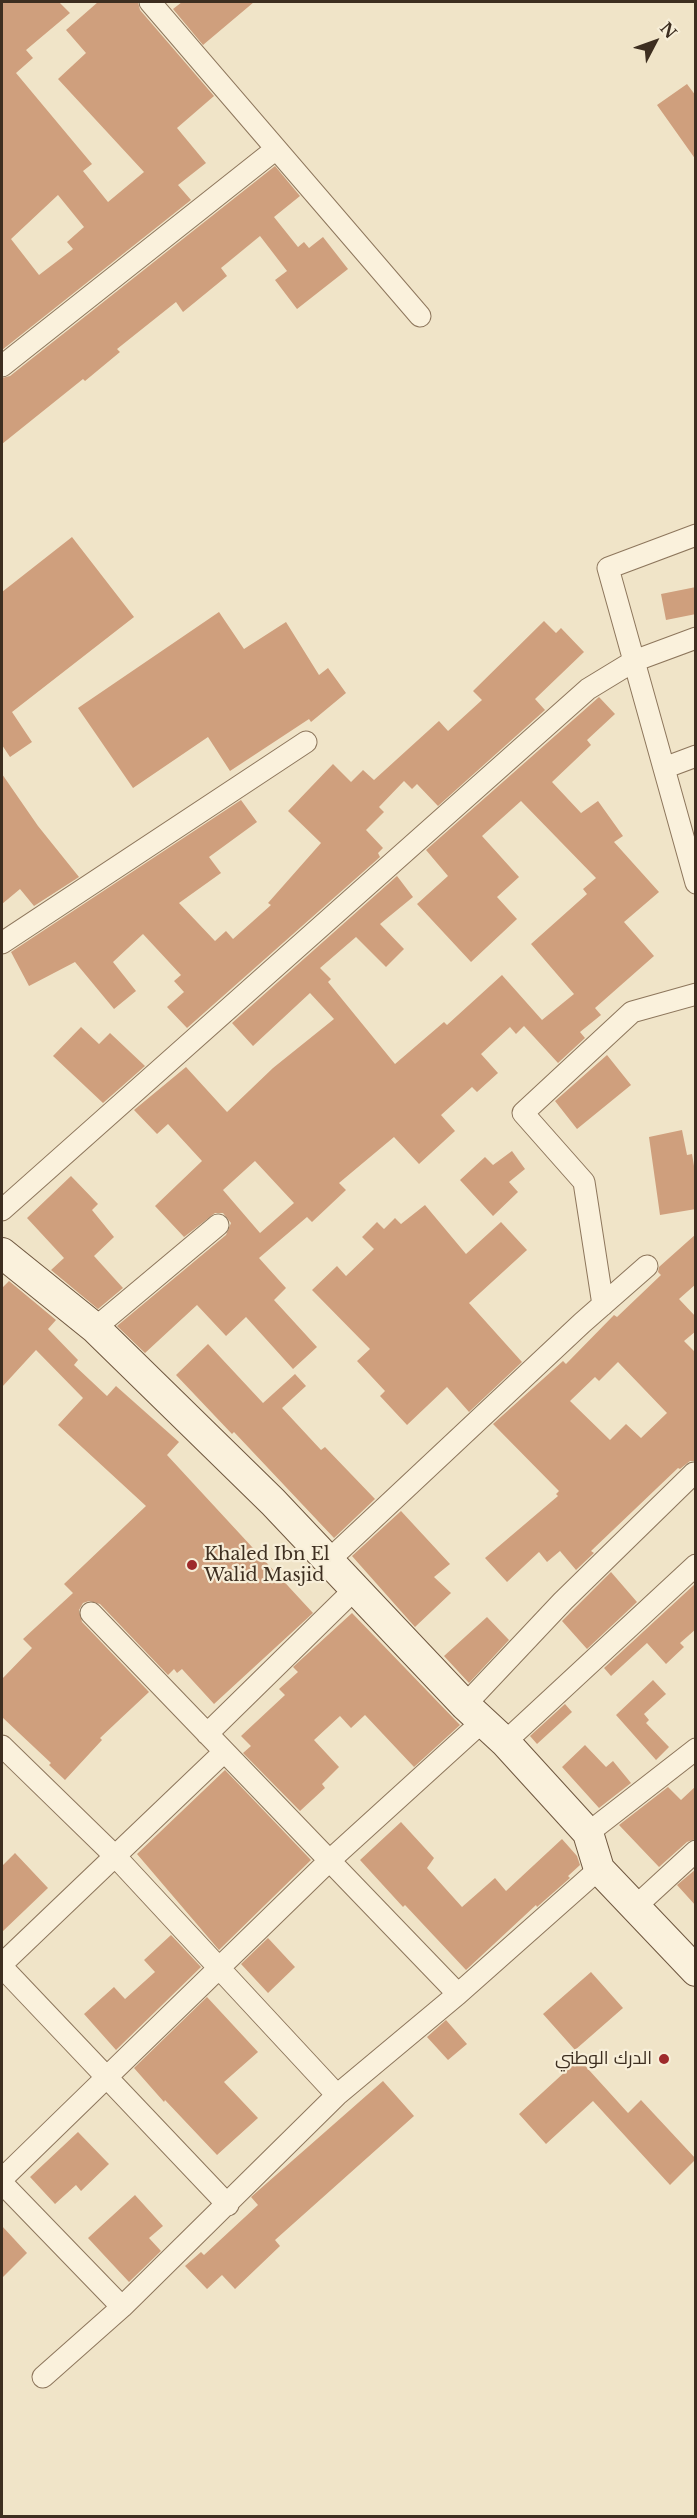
<!DOCTYPE html>
<meta charset="utf-8">
<style>
body{margin:0}
#map{position:relative;width:697px;height:2518px;overflow:hidden;background:#f0e4c8;font-family:"Libre Baskerville",serif}
canvas{display:block}
.frame{position:absolute;inset:0;border:3px solid #3d2e20;pointer-events:none}
.north{position:absolute;left:625px;top:12px;width:60px;height:60px;-webkit-text-stroke:4px #f7eed8;paint-order:stroke;rotate:49deg;font-size:16px;font-weight:700;line-height:24px;text-align:center;color:#3d2e20}
.north::after{content:'';display:block;margin:auto;width:21px;height:27px;background:#3d2e20;clip-path:polygon(50% 0,100% 100%,50% 72%,0 100%)}
</style>
<div id="map">
<canvas width="697" height="2518"></canvas>
<div class="frame"></div>
<div class="north">N</div>
</div>
<script>
const ctx = document.querySelector('canvas').getContext('2d');
ctx.lineJoin = 'round';
function paint(path, color) {
  ctx.fillStyle = color;
  ctx.fill(path, 'evenodd');
}
function poly(rows) {
  const path = new Path2D();
  for (const r of rows) {
    path.moveTo(r[0], r[1]);
    for (let i = 2; i < r.length; i += 2) path.lineTo(r[i], r[i + 1]);
  }
  return path;
}
function trace(path, color, width, dash) {
  ctx.strokeStyle = color;
  ctx.lineWidth = width;
  ctx.lineCap = dash ? 'butt' : 'round';
  ctx.setLineDash(dash || []);
  ctx.stroke(path);
}
function label(font, color, halo, rows, align = 'center') {
  ctx.font = font + ' "Libre Baskerville",Cairo,serif';
  ctx.lineWidth = 4.5;
  ctx.setLineDash([]);
  ctx.textBaseline = 'middle';
  ctx.strokeStyle = halo;
  ctx.fillStyle = color;
  for (const [text, x, y, turn = 0] of rows) {
    ctx.save();
    ctx.translate(x, y);
    ctx.rotate((+turn || 0) * Math.PI / 180);
    ctx.textAlign = isNaN(turn) ? turn : align;
    if (halo) ctx.strokeText(text, 0, 0);
    ctx.fillText(text, 0, 0);
    ctx.restore();
  }
}
paint(poly([
 [2,2,59,2,70,13,26,50,33,58,16,73,92,164,83,171,108,202,144,172,58,79,86,53,66,30,98,2,138,2,140,10,214,96,177,128,206,163,178,185,191,200,2,350],
 [58,195,84,227,67,242,73,249,39,275,11,239],
 [182,2,254,2,203,45,173,9],
 [687,84,696,96,696,160,657,105],
 [275,166,300,196,274,217,298,247,304,242,309,248,323,237,348,269,297,309,275,280,287,271,260,236,221,268,227,276,183,312,176,302,117,349,120,352,85,381,83,379,2,444,2,378,10,376],
 [72,537,134,617,12,712,32,742,10,757,2,745,2,592],
 [696,587,696,614,666,620,661,594],
 [219,612,244,649,286,622,319,675,328,668,346,693,311,722,309,719,230,771,208,737,133,788,78,708],
 [544,621,556,633,561,628,584,652,535,699,545,710,438,806,417,784,412,789,404,781,379,807,384,812,366,830,383,848,378,853,380,857,187,1028,167,1007,184,992,174,981,181,975,143,934,113,962,136,991,114,1009,75,962,29,986,11,952,241,800,257,822,209,857,221,873,179,903,215,941,226,931,233,939,271,905,268,903,321,843,288,811,333,764,351,782,363,770,374,780,439,721,448,731,482,700,473,691],
 [599,697,615,714,587,740,591,745,552,782,581,813,598,801,623,836,614,842,659,892,624,922,654,956,595,1008,601,1015,580,1032,585,1038,558,1063,524,1026,516,1034,510,1027,481,1054,498,1073,477,1092,472,1087,441,1115,455,1131,419,1164,394,1137,339,1183,346,1190,312,1222,307,1217,259,1258,286,1288,274,1300,317,1347,293,1369,246,1317,226,1336,197,1305,145,1353,117,1326,226,1235,231,1223,223,1213,215,1213,184,1237,155,1206,202,1161,168,1124,157,1134,134,1110,186,1067,227,1112,273,1068,334,1019,310,993,253,1046,232,1023,397,876,413,897,380,924,404,949,386,967,356,937,320,968,331,979,328,982,395,1064,444,1022,447,1025,502,975,542,1020,574,994,531,944,587,894,583,889,596,878,521,801,482,836,519,877,497,897,517,919,471,962,417,904,448,876,426,850],
 [255,1161,294,1203,260,1233,223,1190],
 [2,774,38,826,79,877,34,906,20,889,2,904],
 [81,1027,99,1044,110,1033,145,1066,103,1103,53,1056],
 [607,1055,631,1085,577,1129,555,1101],
 [682,1130,687,1155,692,1154,696,1178,696,1209,660,1215,649,1137],
 [512,1151,525,1169,509,1182,518,1192,493,1216,460,1180,485,1157,493,1165],
 [71,1176,98,1204,92,1210,114,1237,94,1256,123,1288,98,1309,51,1270,64,1258,27,1218],
 [425,1205,466,1254,501,1222,527,1250,469,1303,522,1362,469,1412,447,1387,407,1425,380,1396,385,1391,357,1361,370,1349,312,1290,337,1266,346,1276,374,1249,362,1237,377,1222,384,1229,395,1218,401,1224],
 [696,1234,696,1284,679,1299,696,1317,696,1331,684,1341,696,1353,696,1461,690,1461,680,1469,678,1468,591,1551,594,1553,576,1570,560,1551,547,1562,539,1552,507,1582,485,1558,558,1496,556,1494,559,1491,493,1424,563,1361,566,1364,614,1315,617,1317,661,1275,658,1272,659,1267],
 [618,1362,667,1413,641,1438,626,1424,610,1440,570,1401,595,1377,599,1381],
 [9,1281,56,1320,48,1329,78,1360,74,1365,107,1396,116,1386,179,1442,167,1455,313,1613,214,1704,182,1669,177,1673,174,1669,168,1675,100,1604,89,1601,83,1603,79,1610,82,1622,149,1692,100,1738,102,1740,65,1780,49,1765,51,1763,2,1717,2,1679,32,1648,23,1639,73,1593,64,1584,146,1506,58,1425,83,1398,36,1350,2,1387,2,1288],
 [208,1344,263,1403,295,1374,306,1386,282,1408,321,1450,325,1447,375,1499,334,1538,234,1432,232,1434,176,1375],
 [401,1511,450,1564,434,1577,451,1593,415,1627,352,1556],
 [611,1572,637,1602,587,1649,562,1621],
 [696,1583,696,1629,680,1643,684,1647,666,1664,647,1643,611,1676,604,1668],
 [352,1613,460,1725,414,1767,365,1715,351,1728,340,1716,314,1740,339,1767,322,1784,325,1788,300,1811,243,1753,251,1746,241,1736,285,1695,279,1689,298,1672,293,1667],
 [487,1617,509,1640,469,1683,444,1656],
 [653,1680,666,1694,644,1714,649,1720,646,1723,669,1747,656,1760,616,1715],
 [565,1704,572,1712,537,1744,530,1736],
 [585,1745,606,1767,613,1761,631,1783,599,1808,562,1767],
 [225,1770,311,1860,219,1950,137,1854],
 [696,1786,696,1839,687,1842,659,1867,619,1825,668,1787,681,1800],
 [401,1822,434,1858,427,1868,462,1907,495,1878,506,1891,562,1839,577,1856,580,1865,568,1876,570,1878,537,1907,536,1905,466,1970,405,1905,403,1907,360,1860],
 [15,1853,48,1888,2,1932,2,1866],
 [696,1869,696,1906,677,1885],
 [171,1935,201,1967,116,2050,84,2014,114,1987,125,1999,155,1972,144,1960],
 [268,1938,295,1967,268,1993,241,1964],
 [591,1972,623,2008,575,2050,543,2014],
 [207,1997,258,2052,224,2082,258,2118,217,2155,165,2100,164,2102,134,2068],
 [446,2020,467,2044,448,2060,427,2037],
 [579,2059,628,2113,641,2100,696,2159,670,2185,593,2101,546,2144,519,2114],
 [383,2081,414,2116,275,2240,280,2246,235,2289,222,2275,207,2289,185,2266,201,2252,204,2255,258,2205,251,2197],
 [78,2132,109,2164,81,2191,76,2185,55,2204,30,2177],
 [135,2195,163,2226,149,2238,161,2251,129,2282,88,2238],
 [2,2226,27,2253,2,2278]
]), '#cf9f7d');
const street = poly([
 [150,2,420,316],
 [2,366,276,149],
 [696,535,608,568,696,883],
 [664,768,696,756],
 [2,943,306,742],
 [2,1210,588,689,634,661,696,638],
 [603,1305,584,1182,523,1113,632,1012,696,994],
 [95,1328,218,1225],
 [328,1561,582,1323,647,1266],
 [91,1613,458,1994],
 [465,1705,563,1601,694,1473],
 [207,1734,354,1590],
 [505,1742,696,1565],
 [2,1746,116,1857,337,2095],
 [588,1833,696,1749],
 [635,1907,696,1851],
 [2,1964,224,1752],
 [2,1967,228,2205],
 [2,2179,329,1861,482,1722],
 [2,2183,122,2307],
 [43,2377,122,2307,337,2095,458,1994,599,1869]
]);
const secondary = poly([
 [2,1253,95,1328,273,1502,465,1705,505,1742,588,1833,599,1869,696,1971]
]);
trace(street, '#8d765c', 23);
trace(secondary, '#6f573f', 32);
trace(street, '#faf1dc', 21);
trace(secondary, '#faf1dc', 30);
for (const [x, y, r, color] of [
 [192,1565,6,"#9e2a2b"],
 [664,2059,6,"#9e2a2b"]
]) {
  const dot = new Path2D();
  dot.arc(x, y, r, 0, 2 * Math.PI);
  ctx.fillStyle = color;
  ctx.fill(dot);
  trace(dot, '#f7eed8', 2);
}
label('18px', '#3d2e20', '#f7eed8', [
 ["Khaled Ibn El",204,1555],
 ["Walid Masjid",204,1576],
 ["الدرك الوطني",652,2059,"right"]
], 'left');
</script>
